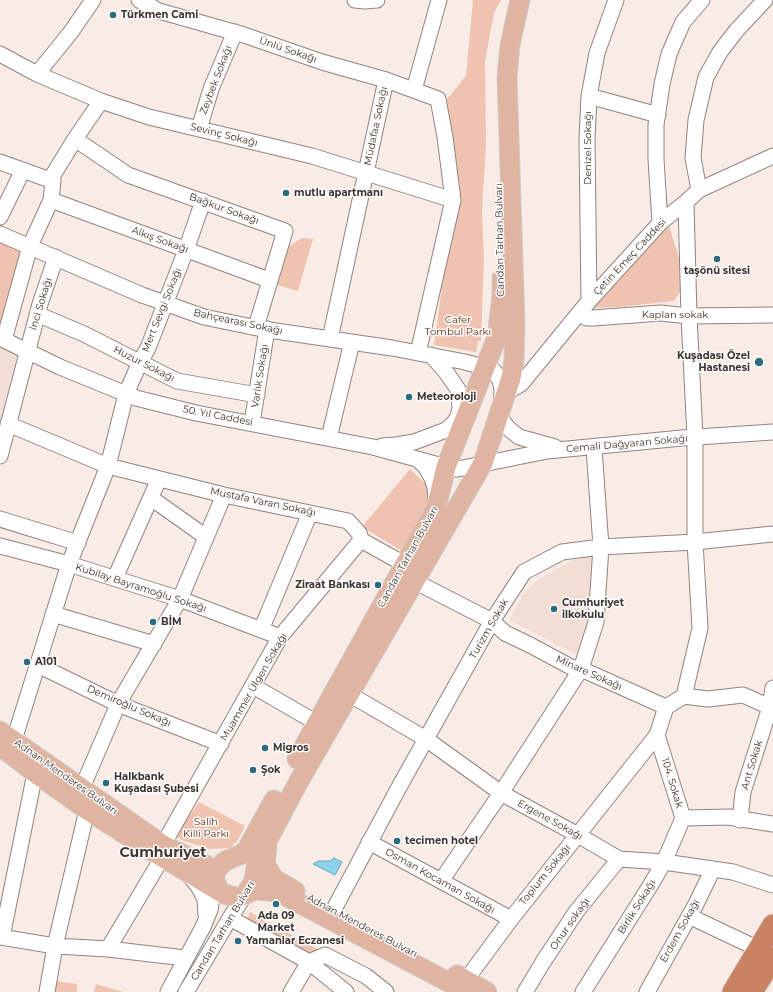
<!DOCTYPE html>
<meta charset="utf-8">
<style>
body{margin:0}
canvas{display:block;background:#f9ece7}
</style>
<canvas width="773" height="992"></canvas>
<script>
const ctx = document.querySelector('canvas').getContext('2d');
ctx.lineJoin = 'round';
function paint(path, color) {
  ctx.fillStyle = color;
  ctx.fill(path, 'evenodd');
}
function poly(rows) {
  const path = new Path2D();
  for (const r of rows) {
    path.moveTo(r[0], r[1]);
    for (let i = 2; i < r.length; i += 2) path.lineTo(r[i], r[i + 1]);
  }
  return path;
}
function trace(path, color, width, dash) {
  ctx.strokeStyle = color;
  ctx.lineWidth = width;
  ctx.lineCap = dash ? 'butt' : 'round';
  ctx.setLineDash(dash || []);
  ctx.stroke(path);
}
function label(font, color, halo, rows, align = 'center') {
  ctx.font = font + ' Montserrat,sans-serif';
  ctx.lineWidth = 3;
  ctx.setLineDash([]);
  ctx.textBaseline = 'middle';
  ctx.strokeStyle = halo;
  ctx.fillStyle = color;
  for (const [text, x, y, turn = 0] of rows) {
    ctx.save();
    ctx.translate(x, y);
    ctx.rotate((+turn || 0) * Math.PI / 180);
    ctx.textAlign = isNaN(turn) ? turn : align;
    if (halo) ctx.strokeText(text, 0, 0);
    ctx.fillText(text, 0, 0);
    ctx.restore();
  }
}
paint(poly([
 [0,342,18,352,0,428],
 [588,554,596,558,593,621,585,641,575,654,509,620,523,594,537,580,564,565]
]), '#f3ded6');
paint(poly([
 [473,0,501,0,494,13,485,61,486,145,482,211,484,257,481,341,478,341,476,352,434,345,445,265,460,189,450,132,447,99,466,76],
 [669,226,680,261,680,292,674,301,619,307,592,308],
 [0,237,27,248,0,328],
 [302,238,313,239,298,291,277,285,288,247],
 [410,469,433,491,402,551,362,527],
 [199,802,245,826,238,840,230,848,209,849,181,840,181,839,175,836],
 [250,912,319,950,312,957,247,919],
 [55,981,77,984,77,992,55,992],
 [96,984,123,992,94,992]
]), '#efc3b0');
const water = poly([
 [334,858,342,862,335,875,313,864,318,861,330,861,334,858]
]);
paint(water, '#88d2ec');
trace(water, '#70a3b4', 1);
const minor = poly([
 [139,0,159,11,244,35,322,62,386,80,438,99,445,137,453,200,418,353],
 [355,0,365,1,377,0],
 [0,54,37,74,101,101,149,117,312,156,453,200],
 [37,74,71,32,93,0],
 [414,90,439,0],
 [589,96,658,115],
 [199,129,211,89,235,32],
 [75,139,128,175,285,231,256,327],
 [0,162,53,181,51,200,30,246,4,340],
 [50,180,75,139,101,101],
 [699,190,693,158,696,120,706,77,720,52,736,31,765,0],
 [51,200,269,280],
 [0,217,23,170],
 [660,223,656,159,656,125,662,84,669,54,683,22,702,0],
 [0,234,142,295,204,317,262,329,392,348,465,362,490,369,494,371,500,380,502,389,501,414,503,422,508,428,519,437,555,447],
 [589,301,587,139,589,96,597,53,616,0],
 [37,314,84,334,177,381,257,395],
 [579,314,587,318,593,318,661,313,689,316,773,315],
 [0,338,60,367,136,398,196,413,373,447,446,467,458,469,547,451,682,438,773,432],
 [330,339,386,80],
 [505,396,507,392,521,384,589,301,660,223,686,202,699,190,773,156],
 [252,423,267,329],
 [8,424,108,466,224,495,348,521,359,533,361,540,404,564],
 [329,438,352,342],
 [382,446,396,445,414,442,446,430,453,424,458,417,460,408,459,391,446,372,431,355],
 [0,456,40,304,56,257],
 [417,459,425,466,432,478,435,487,436,500],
 [151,498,206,537],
 [0,519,78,543],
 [0,546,69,564,180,599,280,637],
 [115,578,159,479],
 [414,581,492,621,505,633,530,645,571,667,581,669,666,707,684,696,708,699,743,695,770,707,773,710],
 [53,614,154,644],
 [261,630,310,513],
 [38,665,118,704,221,744],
 [253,686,317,723],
 [349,694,426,739,501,793,578,835,619,859,664,862,733,872,773,885],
 [684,696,700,628,695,542,695,437,689,316,686,202],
 [666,707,657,735,683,818,729,817,773,824],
 [14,740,69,564,108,466,126,394,140,362,148,348,186,250,203,201],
 [82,788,119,702,180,599,224,495],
 [740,820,743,792,770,707,773,688],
 [369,842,511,919],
 [163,845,280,637,361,540],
 [189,875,198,886,205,899,206,915],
 [441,881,501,793,581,669,596,622,601,547,594,448],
 [333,911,398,789,492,621,524,572,562,552,601,547,695,542,773,534],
 [689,916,750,945],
 [230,918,309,962,346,992],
 [0,937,55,946,108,949,185,958],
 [2,937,35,773],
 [108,949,162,858],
 [466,980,511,919,657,735],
 [47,992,55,946,87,810],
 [168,992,203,927,210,910,215,879],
 [186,992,230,918,246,893],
 [291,992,309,962,325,955,366,976,386,992],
 [525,992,543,962,576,912,619,859],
 [583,992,650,886,664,862,683,818],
 [647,992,696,904,713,869]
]);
const major = poly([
 [0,731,163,845,204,864,210,868,217,885],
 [0,746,35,773,87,810,142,845,224,894,235,897,240,897,255,890,270,891,280,893,467,992],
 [297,759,436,508,440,492,446,467,495,342,498,329,502,296,502,278],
 [267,847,265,863,273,878,295,891],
 [215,878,215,871,225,861,242,854,247,849,274,800],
 [246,893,254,881,257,860,299,781,483,463,511,378,514,360,515,324,507,77,510,45,520,0],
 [457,975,487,992]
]);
const highway = poly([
 [733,992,773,925],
 [752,992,773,958]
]);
trace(minor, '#8f8480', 17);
trace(major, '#cfcece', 21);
trace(highway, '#cfcece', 23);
trace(minor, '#fff', 15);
trace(major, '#dfb4a1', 19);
trace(highway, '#ca8263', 21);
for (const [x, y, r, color] of [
 [113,15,4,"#2c6c81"],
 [286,193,4,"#2c6c81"],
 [717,259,4,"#2c6c81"],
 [759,362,5,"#2c6c81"],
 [409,397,4,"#2c6c81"],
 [378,585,4,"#2c6c81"],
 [554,609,4,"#2c6c81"],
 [153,622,4,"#2c6c81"],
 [27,662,4,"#2c6c81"],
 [265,748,4,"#2c6c81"],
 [253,770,4,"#2c6c81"],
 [106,783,4,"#2c6c81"],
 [397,841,4,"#2c6c81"],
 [276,904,4,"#2c6c81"],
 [238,941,4,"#2c6c81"]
]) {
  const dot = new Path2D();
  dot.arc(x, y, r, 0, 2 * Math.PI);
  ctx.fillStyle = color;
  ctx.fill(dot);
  trace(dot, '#fefcfb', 1.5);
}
label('bold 10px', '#393432', '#fefcfb', [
 ["Türkmen Cami",121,15],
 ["mutlu apartmanı",294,193],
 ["taşönü sitesi",717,271,"center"],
 ["Kuşadası Özel",750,356,"right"],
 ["Hastanesi",750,368,"right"],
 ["Meteoroloji",417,397],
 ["Ziraat Bankası",370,585,"right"],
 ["Cumhuriyet",562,603],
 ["ilkokulu",562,615],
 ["BİM",161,622],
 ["A101",35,662],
 ["Migros",273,748],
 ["Şok",261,770],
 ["Halkbank",114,777],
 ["Kuşadası Şubesi",114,789],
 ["tecimen hotel",405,841],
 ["Ada 09",276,916,"center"],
 ["Market",276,928,"center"],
 ["Yamanlar Eczanesi",246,941]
], 'left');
label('10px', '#393432', '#fefcfb', [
 ["Ünlü Sokağı",288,50,19],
 ["Zeybek Sokağı",216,80,-69],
 ["Müdafaa Sokağı",376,126,-78],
 ["Sevinç Sokağı",224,135,14],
 ["Denizel Sokağı",588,148,-90],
 ["Bağkur Sokağı",224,209,20],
 ["Alkış Sokağı",160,240,20],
 ["Candan Tarhan Bulvarı",500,240,-91],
 ["Çetin Emeç Caddesi",630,257,-47],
 ["İnci Sokağı",41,304,-73],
 ["Mert Sevgi Sokağı",162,310,-68],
 ["Kaplan sokak",675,315],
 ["Bahçearası Sokağı",238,322,12],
 ["Huzur Sokağı",144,364,27],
 ["Varlık Sokağı",260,376,-81],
 ["50. Yıl Caddesi",218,416,11],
 ["Cemali Dağyaran Sokağı",627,444,-5],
 ["Mustafa Varan Sokağı",263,502,12],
 ["Candan Tarhan Bulvarı",408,557,-61],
 ["Kubilay Bayramoğlu Sokağı",141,588,18],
 ["Turizm Sokak",489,629,-60],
 ["Minare Sokağı",589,673,24],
 ["Muammer Ülgen Sokağı",254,687,-60],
 ["Demiroğlu Sokağı",129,706,23],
 ["Ant Sokak",752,765,-73],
 ["Adnan Menderes Bulvarı",66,777,35],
 ["104. Sokak",672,783,73],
 ["Ergene Sokağı",550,820,29],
 ["Toplum Sokağı",545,875,-51],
 ["Osman Kocaman Sokağı",440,881,29],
 ["Birlik Sokağı",637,907,-58],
 ["Onur sokağı",570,924,-55],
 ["Adnan Menderes Bulvarı",362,926,28],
 ["Candan Tarhan Bulvarı",223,931,-59],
 ["Erdem Sokağı",680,931,-61]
]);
label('10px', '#622a0f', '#fefcfb', [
 ["Cafer",458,320],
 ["Tombul Parkı",458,332],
 ["Salih",206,822],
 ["Killi Parkı",206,834]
]);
label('bold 14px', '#403632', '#fefcfb', [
 ["Cumhuriyet",163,853]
]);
</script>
